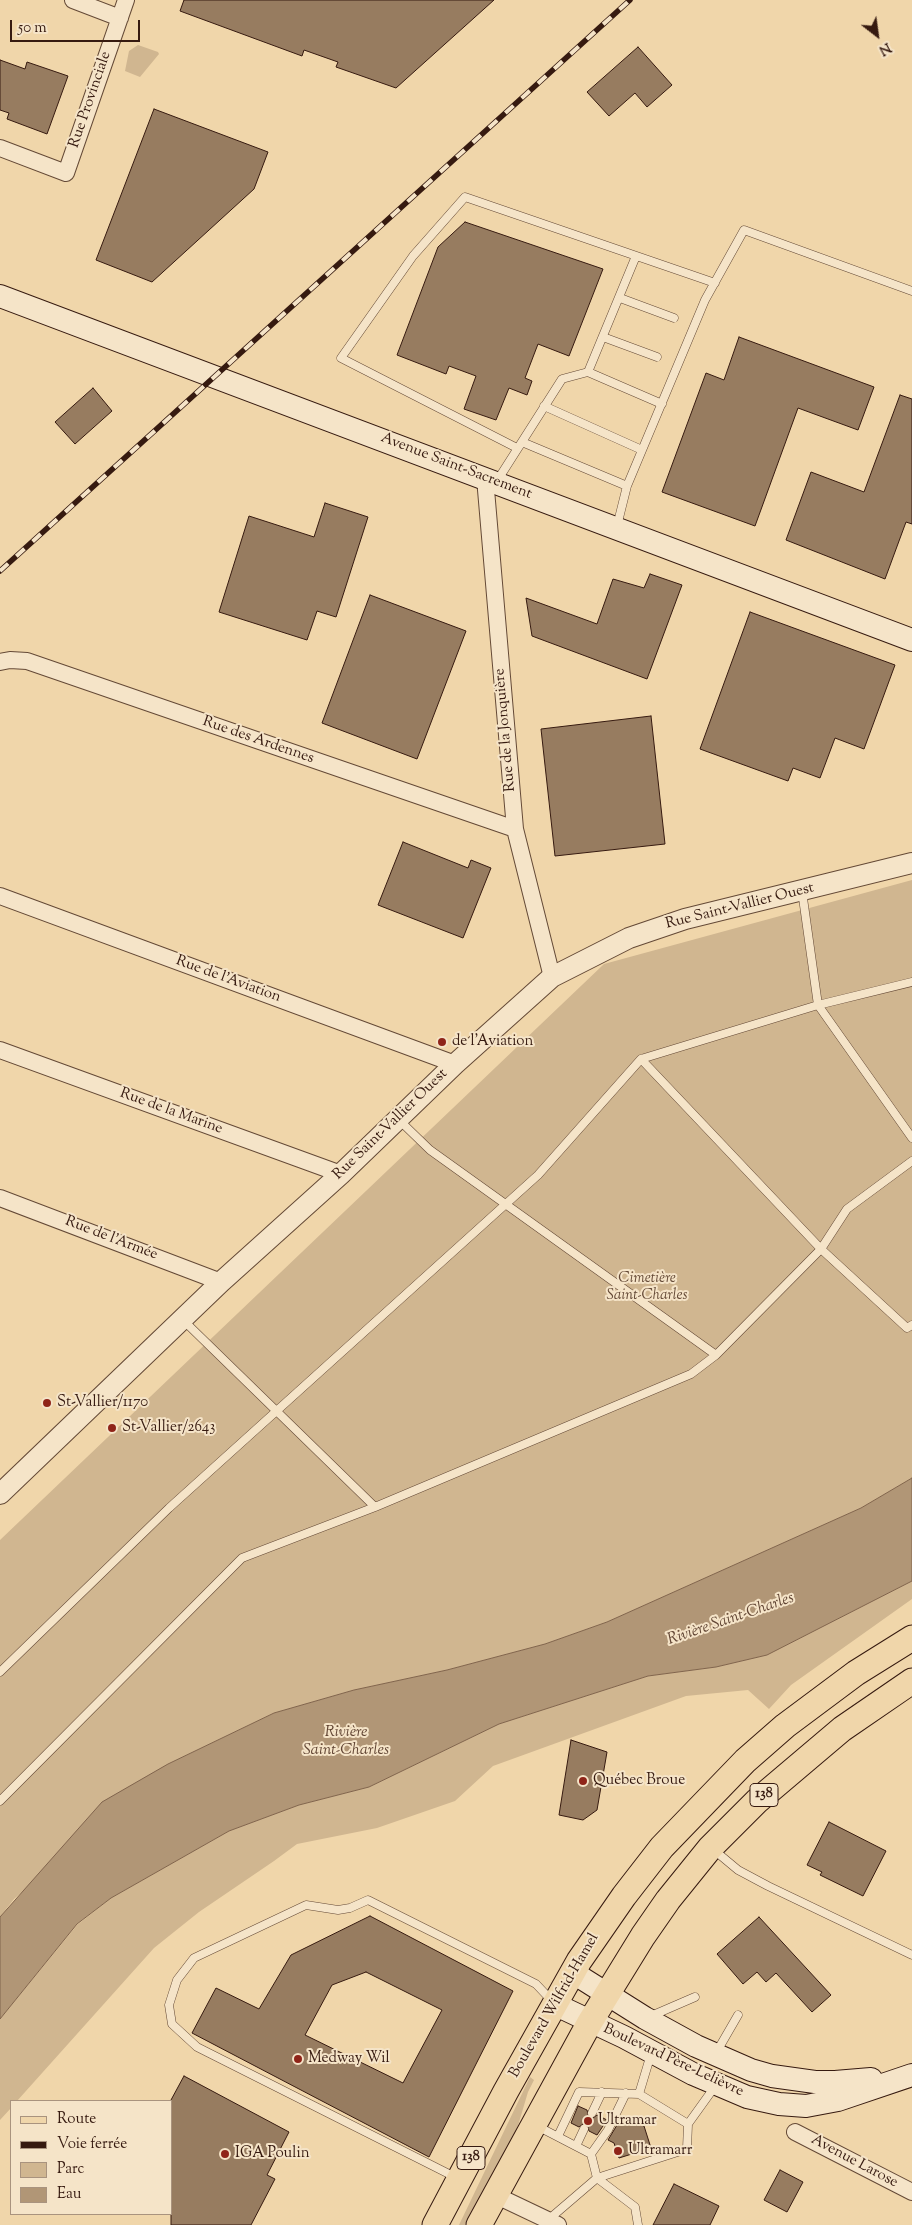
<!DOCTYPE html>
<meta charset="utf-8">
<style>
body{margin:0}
#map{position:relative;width:912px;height:2225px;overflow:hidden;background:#f0d6aa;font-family:"Sorts Mill Goudy",serif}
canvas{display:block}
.legend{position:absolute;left:10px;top:2100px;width:162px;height:115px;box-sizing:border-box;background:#f5e4c8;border:1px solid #a9937e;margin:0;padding:6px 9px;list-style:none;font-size:15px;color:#361a10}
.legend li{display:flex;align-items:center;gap:10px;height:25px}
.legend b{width:25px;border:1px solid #a9937e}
.north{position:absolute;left:852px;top:10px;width:50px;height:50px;-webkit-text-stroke:4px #f5e4c8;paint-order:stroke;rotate:150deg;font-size:14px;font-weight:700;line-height:20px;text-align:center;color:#361a10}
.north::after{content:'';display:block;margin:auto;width:18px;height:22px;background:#361a10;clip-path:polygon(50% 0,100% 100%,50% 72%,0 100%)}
.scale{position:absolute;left:10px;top:20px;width:130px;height:22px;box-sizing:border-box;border:2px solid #361a10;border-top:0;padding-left:6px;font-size:15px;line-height:18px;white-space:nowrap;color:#361a10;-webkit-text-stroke:4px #f5e4c8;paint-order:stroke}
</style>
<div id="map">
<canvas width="912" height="2225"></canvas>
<ul class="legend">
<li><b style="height:6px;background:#f0d6aa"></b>Route</li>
<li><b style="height:6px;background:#361a10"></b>Voie ferrée</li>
<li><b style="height:14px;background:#d0b690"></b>Parc</li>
<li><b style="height:14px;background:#b19676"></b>Eau</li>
</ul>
<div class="north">N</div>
<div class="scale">50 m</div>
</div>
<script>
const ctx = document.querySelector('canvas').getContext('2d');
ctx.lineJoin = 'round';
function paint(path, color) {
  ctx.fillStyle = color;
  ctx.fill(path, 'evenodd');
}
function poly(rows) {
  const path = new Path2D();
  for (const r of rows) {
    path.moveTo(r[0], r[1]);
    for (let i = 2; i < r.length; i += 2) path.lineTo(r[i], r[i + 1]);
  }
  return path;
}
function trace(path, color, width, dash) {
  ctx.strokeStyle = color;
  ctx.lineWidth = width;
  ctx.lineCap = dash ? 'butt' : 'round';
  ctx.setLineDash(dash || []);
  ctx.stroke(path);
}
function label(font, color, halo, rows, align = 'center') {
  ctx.font = font + ' "Sorts Mill Goudy",serif';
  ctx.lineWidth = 4;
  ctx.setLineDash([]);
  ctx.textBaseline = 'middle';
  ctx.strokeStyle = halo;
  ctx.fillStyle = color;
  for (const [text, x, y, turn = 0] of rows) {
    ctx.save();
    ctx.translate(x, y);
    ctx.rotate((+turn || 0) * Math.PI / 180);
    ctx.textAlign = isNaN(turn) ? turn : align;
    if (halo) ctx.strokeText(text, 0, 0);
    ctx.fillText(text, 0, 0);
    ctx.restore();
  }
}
paint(poly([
 [138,45,158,52,159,54,140,77,125,71,129,51],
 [912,880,912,1478,861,1508,607,1622,545,1644,447,1670,354,1690,274,1713,168,1764,14,1899,0,1917,0,1540,604,964],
 [912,1581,912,1599,791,1685,769,1709,748,1690,686,1696,493,1766,455,1801,377,1828,297,1844,274,1861,199,1912,154,1948,17,2101,11,2101,11,2108,0,2120,0,2019,77,1925,111,1898,229,1831,299,1805,369,1787,499,1724,648,1676,716,1667,767,1655],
 [530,2077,534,2080,528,2092,517,2129,465,2225,459,2225]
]), '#d0b690');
const water = poly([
 [912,1478,912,1581,767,1655,716,1667,648,1676,499,1724,369,1787,299,1805,229,1831,111,1898,77,1924,0,2019,0,1917,102,1802,168,1764,274,1713,354,1690,447,1670,545,1644,607,1622,861,1508,912,1478]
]);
paint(water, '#b19676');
trace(water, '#80644d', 1);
const building = poly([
 [184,0,494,0,396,88,336,67,338,62,304,50,302,56,180,11,184,0],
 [638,47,672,85,647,107,635,93,609,116,587,92,638,47],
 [0,60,25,69,27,62,68,76,47,134,7,119,9,113,0,110,0,60],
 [154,109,268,152,254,189,152,282,96,260,154,109],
 [465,222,603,269,569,356,538,344,525,378,532,381,527,395,509,388,496,420,464,409,476,376,449,366,446,374,397,355,438,247,465,222],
 [739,337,874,387,858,430,798,408,755,526,662,492,706,373,724,380,739,337],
 [93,388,112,411,75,444,55,422,93,388],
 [900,395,912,399,912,524,906,522,885,579,786,540,811,472,864,492,900,395],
 [325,503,368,517,336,617,317,611,307,640,219,612,249,516,314,537,325,503],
 [650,574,682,585,647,679,532,636,526,598,597,624,613,579,644,588,650,574],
 [370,595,466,631,417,759,322,723,370,595],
 [750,612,895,665,864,749,835,738,820,778,793,768,788,781,700,749,750,612],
 [651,716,665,844,555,856,541,729,651,716],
 [403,842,468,868,471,860,491,868,463,938,378,905,403,842],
 [571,1740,607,1752,597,1810,583,1820,559,1815,571,1740],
 [829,1822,886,1851,863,1896,820,1875,822,1872,807,1865,829,1822],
 [370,1916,513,1991,429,2157,192,2033,216,1988,259,2009,291,1955,370,1916],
 [366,1972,442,2010,403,2083,305,2035,332,1985,366,1972],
 [759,1917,831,1995,812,2012,776,1973,766,1982,757,1972,743,1984,717,1954,759,1917],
 [184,2076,289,2132,267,2175,275,2179,251,2225,171,2225,171,2100,184,2076],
 [578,2106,587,2110,589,2118,593,2118,597,2115,607,2120,597,2135,589,2131,587,2124,583,2124,579,2127,571,2123,578,2106],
 [632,2121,644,2126,651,2148,619,2158,614,2143,608,2140,617,2125,632,2121],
 [780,2170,803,2182,787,2212,764,2200,780,2170],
 [674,2184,719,2206,710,2225,653,2225,674,2184]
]);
paint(building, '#977c60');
trace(building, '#361a10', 1);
const service = poly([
 [620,298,674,318],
 [603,337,657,357],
 [588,372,662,404],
 [544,406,642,450],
 [522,442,627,486],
 [517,448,341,358,413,256,465,197,715,283],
 [497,481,562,379,588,372,636,256],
 [617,526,627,486,705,300,744,230,912,291],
 [802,891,818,1005,912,1138],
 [641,1059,821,1249,907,1328,912,1325],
 [398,1119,430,1150,716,1355,821,1249,847,1209,912,1161],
 [182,1319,375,1507,691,1374,716,1355],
 [0,1672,169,1508,538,1175,641,1059,818,1005,912,982],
 [0,1801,242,1558,375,1507],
 [714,1850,738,1870,768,1886,912,1955],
 [651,2016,695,1997],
 [716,2053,738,2015],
 [639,2094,688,2124,716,2085],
 [592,2113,602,2092],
 [537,2126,591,2154,597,2178,548,2220],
 [558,2136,579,2092,639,2094,651,2054],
 [576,2146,584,2129],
 [591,2154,608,2130,626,2093],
 [457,2178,197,2047,172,2024,169,2005,177,1980,194,1958,306,1905,338,1910,350,1908,368,1900,536,1984,552,2001],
 [597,2178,687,2149,688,2124],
 [597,2178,635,2207,638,2225]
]);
const minor = poly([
 [73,0,120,18],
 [0,148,66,173,126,0],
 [485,478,515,829,552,977],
 [0,662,10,660,27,661,515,829],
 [0,896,455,1064],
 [0,1050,341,1174],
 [0,1198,221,1282],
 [795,2132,912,2192],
 [495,2195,558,2225]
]);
const tertiary = poly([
 [0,1494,221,1282,341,1174,455,1064,552,977,629,938,685,919,912,863]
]);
const secondary = poly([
 [0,296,912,640],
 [572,1972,645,2018,696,2046,751,2070,772,2076,815,2082,835,2082,871,2079],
 [554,2004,624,2037,693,2074,747,2097,779,2104,806,2106,838,2100,912,2075]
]);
const primary = poly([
 [435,2225,506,2091,579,1961,624,1896,662,1847,745,1761,785,1726,856,1673,912,1638],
 [479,2225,590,2022,643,1936,668,1900,710,1848,757,1801,842,1729,912,1681]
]);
trace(service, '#644936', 9);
trace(minor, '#644936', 18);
trace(tertiary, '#644936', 22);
trace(secondary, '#361a10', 24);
trace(primary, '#361a10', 27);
trace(service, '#f5e4c8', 8);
trace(minor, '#f5e4c8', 16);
trace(tertiary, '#f5e4c8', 20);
trace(secondary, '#f5e4c8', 22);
trace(primary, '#f0d6aa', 25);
const rail = poly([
 [0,571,630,0]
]);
trace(rail, '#361a10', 5.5);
trace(rail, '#f5e4c8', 4, [11]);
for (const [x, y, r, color] of [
 [442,1042,5,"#8f2418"],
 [47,1403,5,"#8f2418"],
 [112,1428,5,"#8f2418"],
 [583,1781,5,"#8f2418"],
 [298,2059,5,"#8f2418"],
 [588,2121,5,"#8f2418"],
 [618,2151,5,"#8f2418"],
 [225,2154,5,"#8f2418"]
]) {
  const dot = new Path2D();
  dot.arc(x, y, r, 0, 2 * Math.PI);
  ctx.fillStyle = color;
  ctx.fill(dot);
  trace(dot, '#f5e4c8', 2);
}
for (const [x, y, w] of [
 [764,1795,28],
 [471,2158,28]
]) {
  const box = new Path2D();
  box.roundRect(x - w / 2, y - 11.5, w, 23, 4);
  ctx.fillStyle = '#f5e4c8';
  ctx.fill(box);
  trace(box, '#361a10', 1);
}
label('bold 14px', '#361a10', null, [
 ["138",764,1795],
 ["138",471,2158]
]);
label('15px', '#361a10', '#f5e4c8', [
 ["Rue Provinciale",91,100,-71],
 ["Avenue Saint-Sacrement",456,467,21],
 ["Rue de la Jonquière",506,730,-95],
 ["Rue des Ardennes",258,741,19],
 ["Rue Saint-Vallier Ouest",740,907,-14],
 ["Rue de l'Aviation",228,980,20],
 ["Rue de la Marine",171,1112,20],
 ["Rue Saint-Vallier Ouest",391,1125,-44],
 ["Rue de l'Armée",111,1239,21],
 ["Boulevard Wilfrid-Hamel",555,2006,-60],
 ["Boulevard Père-Lelièvre",673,2061,25],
 ["Avenue Larose",854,2162,28]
]);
label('15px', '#361a10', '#f5e4c8', [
 ["de l'Aviation",452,1042],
 ["St-Vallier/1170",57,1403],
 ["St-Vallier/2643",122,1428],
 ["Québec Broue",593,1781],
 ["Medway Wil",308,2059],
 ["Ultramar",598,2121],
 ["Ultramarr",628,2151],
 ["IGA Poulin",235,2154]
], 'left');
label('italic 15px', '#644936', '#f5e4c8', [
 ["Cimetière",647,1279],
 ["Saint-Charles",647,1296]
]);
label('italic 16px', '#614534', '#f5e4c8', [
 ["Rivière Saint-Charles",731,1620,-19],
 ["Rivière",346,1733],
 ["Saint-Charles",346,1751]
]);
</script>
